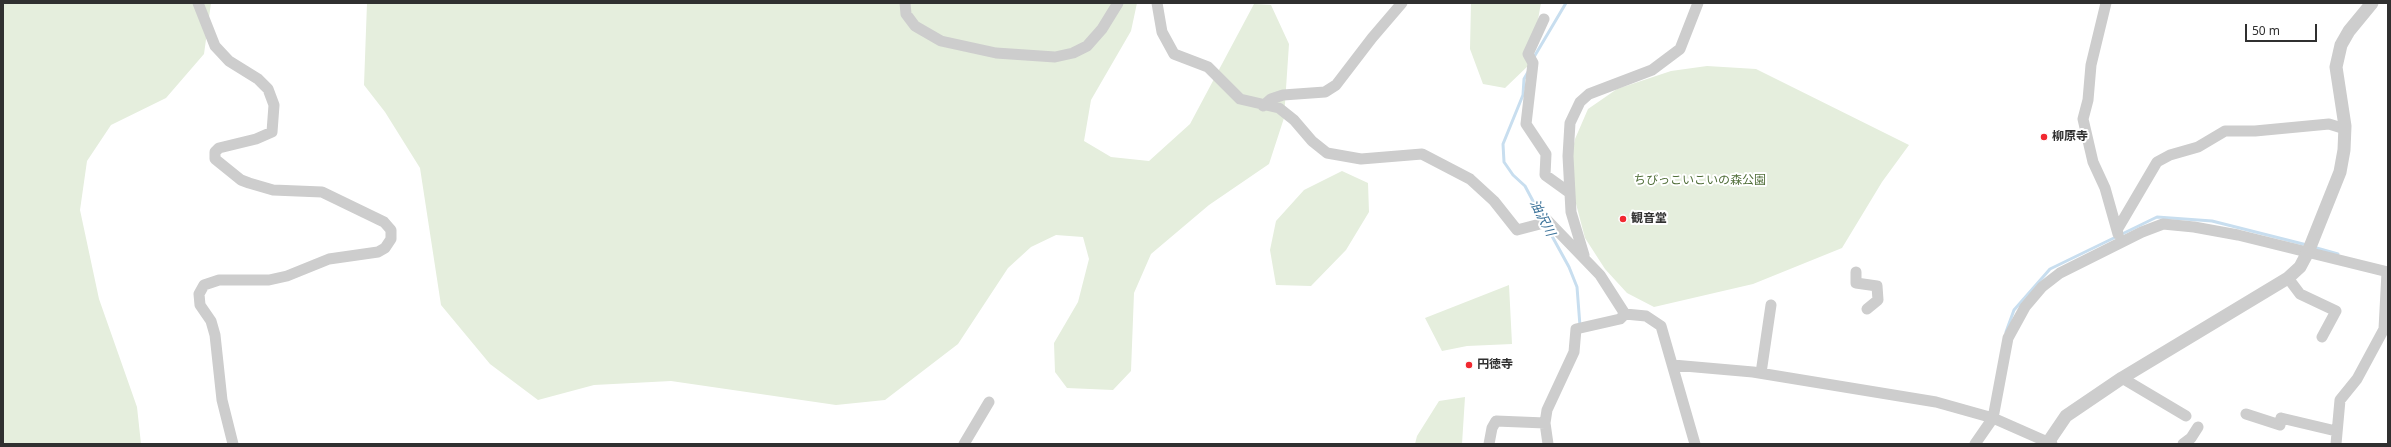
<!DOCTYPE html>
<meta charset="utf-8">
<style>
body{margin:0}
#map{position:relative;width:2391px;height:447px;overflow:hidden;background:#fff;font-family:"Noto Sans",sans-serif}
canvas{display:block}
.frame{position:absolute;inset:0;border:4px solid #303030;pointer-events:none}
.scale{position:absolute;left:2245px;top:24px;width:72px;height:18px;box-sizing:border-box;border:2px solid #303030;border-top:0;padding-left:5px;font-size:12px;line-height:14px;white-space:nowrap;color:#303030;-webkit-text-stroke:3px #fff;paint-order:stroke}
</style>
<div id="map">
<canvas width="2391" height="447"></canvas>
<div class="frame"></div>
<div class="scale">50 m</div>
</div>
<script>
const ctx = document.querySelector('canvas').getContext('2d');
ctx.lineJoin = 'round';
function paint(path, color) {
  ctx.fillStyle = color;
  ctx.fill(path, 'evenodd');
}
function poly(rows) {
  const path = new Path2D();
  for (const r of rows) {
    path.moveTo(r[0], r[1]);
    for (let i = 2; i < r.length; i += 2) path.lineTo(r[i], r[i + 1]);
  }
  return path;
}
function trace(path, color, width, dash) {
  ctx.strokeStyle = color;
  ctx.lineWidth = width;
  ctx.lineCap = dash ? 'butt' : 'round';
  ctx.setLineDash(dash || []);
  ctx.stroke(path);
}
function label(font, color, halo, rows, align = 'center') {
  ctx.font = font + ' "Noto Sans","Noto Sans JP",sans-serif';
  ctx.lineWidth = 4;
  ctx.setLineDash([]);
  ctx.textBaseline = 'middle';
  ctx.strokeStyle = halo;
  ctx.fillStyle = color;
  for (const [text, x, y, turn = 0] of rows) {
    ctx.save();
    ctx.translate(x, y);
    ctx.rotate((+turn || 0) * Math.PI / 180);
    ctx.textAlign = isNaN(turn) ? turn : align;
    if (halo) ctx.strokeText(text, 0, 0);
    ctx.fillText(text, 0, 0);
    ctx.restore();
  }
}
paint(poly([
 [3,3,211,3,204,54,166,98,111,125,87,161,80,210,99,299,137,407,141,444,3,444],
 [367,3,1137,3,1131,31,1091,100,1084,141,1111,157,1149,161,1190,124,1254,4,1271,5,1289,44,1284,118,1269,164,1209,205,1151,254,1134,293,1131,371,1113,390,1067,388,1055,372,1054,343,1078,302,1089,259,1083,237,1056,235,1031,247,1008,268,958,344,885,400,836,405,671,381,594,385,538,400,490,364,441,305,420,168,385,112,364,85],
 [1471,3,1541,3,1530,64,1505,88,1483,84,1470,49],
 [1707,66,1756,69,1909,145,1882,182,1842,248,1753,284,1654,307,1627,293,1605,269,1585,238,1575,200,1571,158,1575,139,1588,109,1617,89,1671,71],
 [1342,171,1368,183,1369,212,1346,250,1311,286,1276,285,1270,250,1276,221,1304,190],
 [1509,285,1512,344,1467,346,1442,351,1425,318],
 [1465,397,1462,444,1415,444,1417,436,1439,401]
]), '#e5eedd');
trace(poly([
 [1534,57,1566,3],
 [1528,72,1524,79,1523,95,1503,144,1504,162,1513,175,1525,186,1543,220],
 [1547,227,1569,267,1577,287,1580,326],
 [2313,247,2338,254],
 [2006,332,2014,310,2050,269,2157,217,2212,221,2307,245]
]), '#c8deef', 3);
trace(poly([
 [198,3,215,46,229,61,258,79,268,89,274,105,272,132,256,139,219,148,215,152,215,159,241,180,249,183,273,190,322,192,384,222,391,230,391,239,385,248,378,252,329,259,287,276,269,280,219,280,204,285,199,294,200,305,211,321,215,335,222,400,233,444],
 [905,3,906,14,915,26,941,41,996,53,1055,57,1073,53,1087,46,1102,29,1118,3],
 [1157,3,1162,32,1174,54,1208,67,1240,99,1279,108,1294,120,1312,141,1327,153,1361,159,1422,154,1470,179,1494,201,1517,230,1540,224,1547,220,1600,275,1625,314,1646,316,1661,326,1695,444],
 [2106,3,2091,65,2088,100,2083,119,2093,162,2105,188,2118,234],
 [1544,19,1528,54,1533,63,1526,124,1546,154,1545,175,1570,193],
 [1263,106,1271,99,1283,95,1325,92,1336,85,1372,38,1402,3],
 [2117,230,2157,162,2170,155,2198,147,2225,131,2255,131,2329,124,2345,129],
 [1584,255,1571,212,1568,156,1570,123,1580,102,1589,94,1652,70,1680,49,1698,3],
 [1856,272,1856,283,1877,286,1878,300,1867,309],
 [2288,278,2300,294,2336,311,2322,337],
 [1673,365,1753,372,1936,402,1993,418,2052,444],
 [1761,373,1771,305],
 [2122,378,2186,416],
 [2246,414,2280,425,2281,418,2336,431],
 [964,444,989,402],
 [1489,444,1492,428,1496,421,1545,423],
 [1548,444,1545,423,1547,410,1574,352,1576,329,1620,319,1625,314],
 [1975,444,1993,418,2008,338,2025,307,2042,287,2060,273,2142,232,2163,224,2194,227,2238,235,2388,272],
 [2183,444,2191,438,2198,427],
 [2336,444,2340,400,2357,379,2384,329,2387,272]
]), '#cdcdcd', 11);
trace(poly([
 [2047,444,2066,416,2122,378,2288,278,2300,267,2308,252,2340,172,2344,150,2345,126,2336,67,2341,45,2349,31,2372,3]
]), '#cdcdcd', 13);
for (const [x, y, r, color] of [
 [2044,137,4,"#f12830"],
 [1623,219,4,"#f12830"],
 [1469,365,4,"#f12830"]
]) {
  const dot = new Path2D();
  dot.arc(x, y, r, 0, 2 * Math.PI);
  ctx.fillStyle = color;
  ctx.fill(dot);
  trace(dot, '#fff', 1.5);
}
label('bold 12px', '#303030', '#fff', [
 ["柳原寺",2052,137],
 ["観音堂",1631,219],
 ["円徳寺",1477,365]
], 'left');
label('12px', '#516f3a', '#fff', [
 ["ちびっこいこいの森公園",1700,181]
]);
label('italic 13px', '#387098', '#fff', [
 ["油沢川",1542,218,63]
]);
</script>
